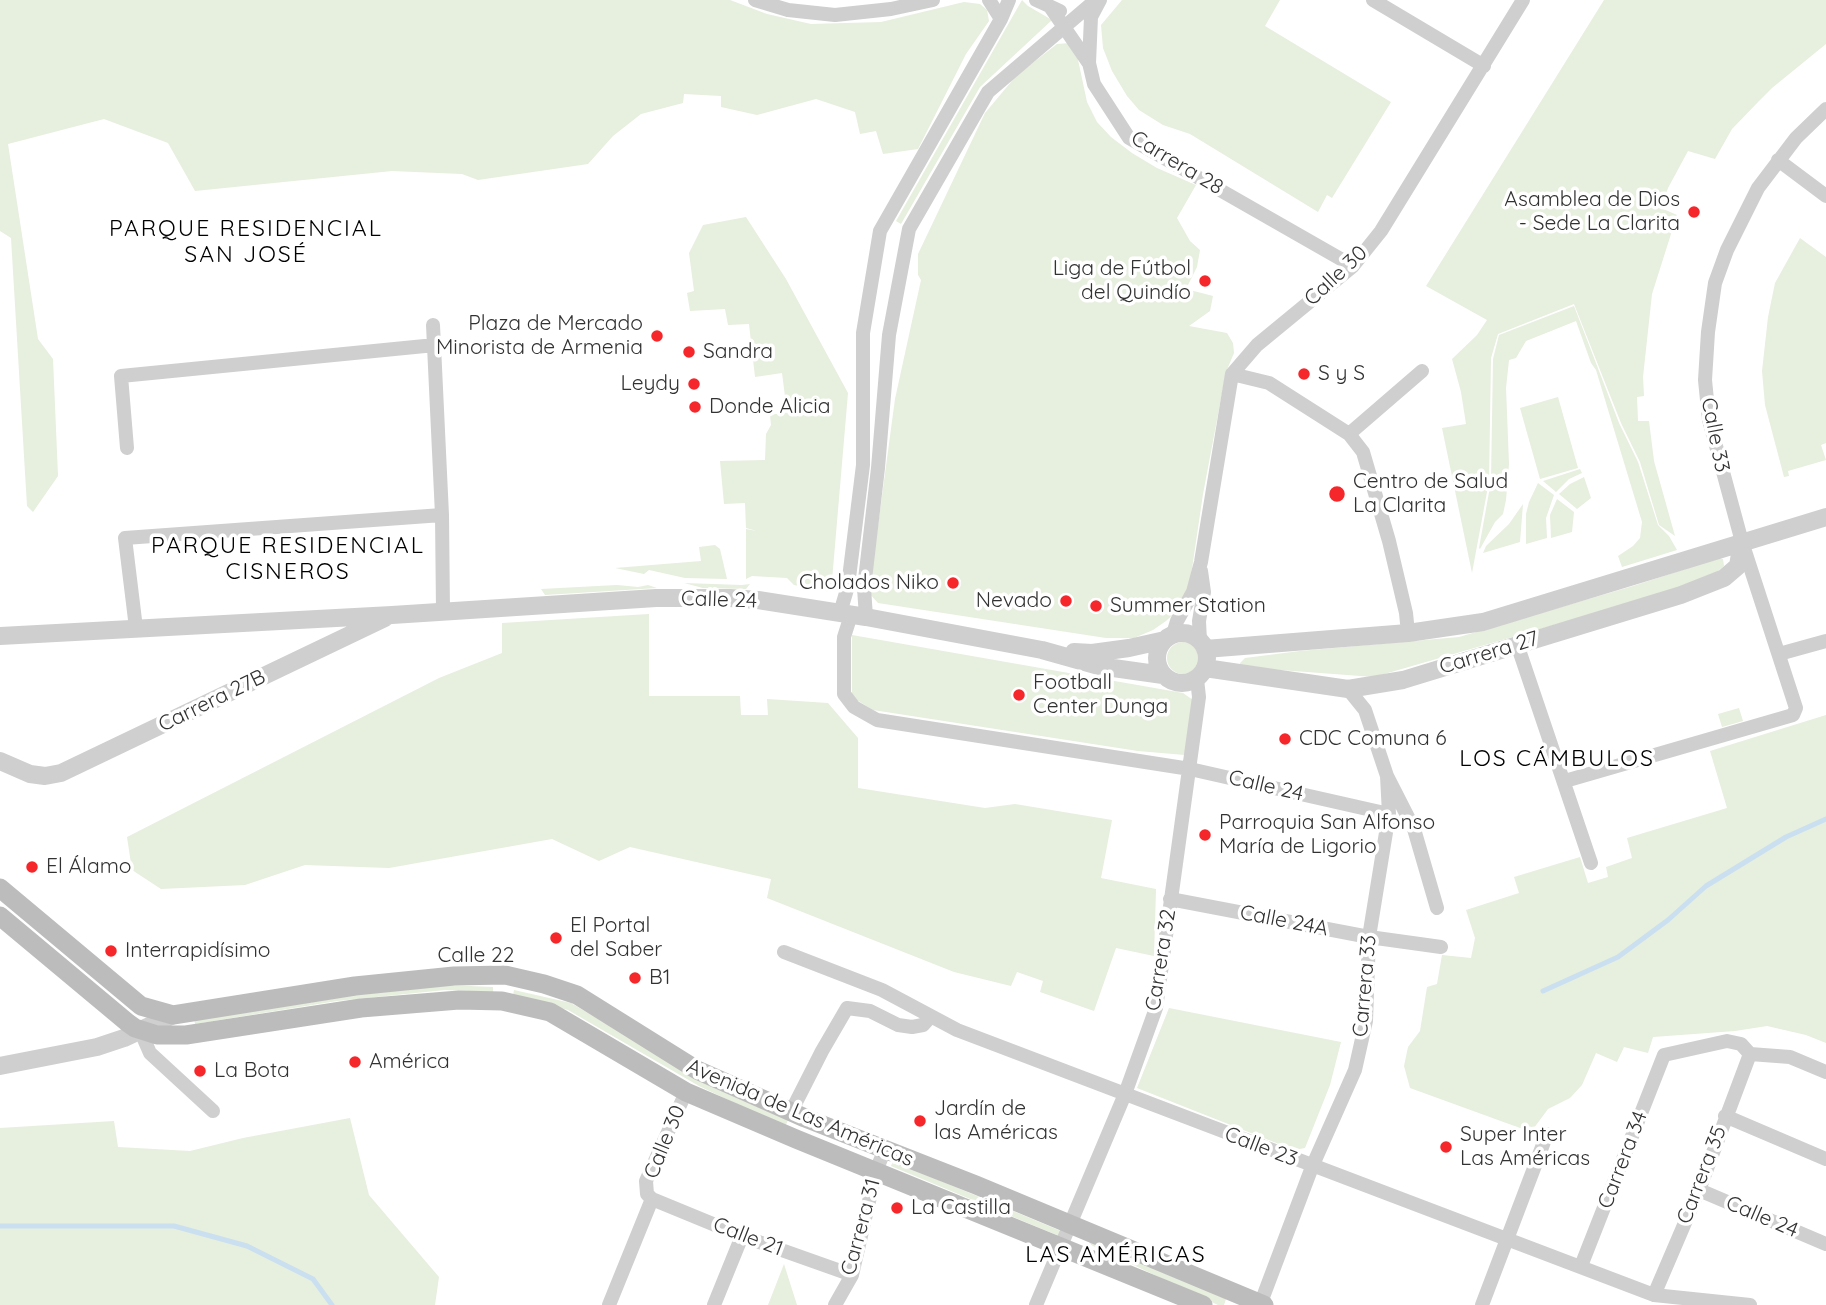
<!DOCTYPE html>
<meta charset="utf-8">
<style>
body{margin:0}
canvas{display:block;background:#fff}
</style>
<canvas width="1826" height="1305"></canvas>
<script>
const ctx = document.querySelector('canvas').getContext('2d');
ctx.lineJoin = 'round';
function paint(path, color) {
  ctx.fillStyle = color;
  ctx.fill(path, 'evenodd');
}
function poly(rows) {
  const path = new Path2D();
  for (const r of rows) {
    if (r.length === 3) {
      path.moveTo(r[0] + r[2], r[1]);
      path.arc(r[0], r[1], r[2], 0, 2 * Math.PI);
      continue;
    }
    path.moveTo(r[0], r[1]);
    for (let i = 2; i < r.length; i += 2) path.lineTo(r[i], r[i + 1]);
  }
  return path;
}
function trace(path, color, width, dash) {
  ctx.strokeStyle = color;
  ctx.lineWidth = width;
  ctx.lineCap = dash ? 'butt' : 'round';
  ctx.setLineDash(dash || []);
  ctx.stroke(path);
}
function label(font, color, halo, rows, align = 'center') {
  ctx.font = font + ' Quicksand,sans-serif';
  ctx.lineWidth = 7;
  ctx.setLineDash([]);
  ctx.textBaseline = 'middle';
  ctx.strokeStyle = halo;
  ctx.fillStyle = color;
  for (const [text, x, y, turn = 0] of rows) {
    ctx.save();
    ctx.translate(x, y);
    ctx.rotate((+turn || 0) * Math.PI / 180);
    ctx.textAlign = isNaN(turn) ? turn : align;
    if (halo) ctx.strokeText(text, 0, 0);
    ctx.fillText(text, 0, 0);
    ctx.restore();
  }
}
paint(poly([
 [0,0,730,0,767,14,811,24,881,22,964,2,980,4,987,10,989,21,966,54,918,149,883,154,876,131,860,134,855,112,816,99,757,115,721,107,721,96,684,94,683,103,641,114,613,136,588,164,478,180,462,174,392,171,195,191,168,143,104,119,8,144,38,339,53,359,58,476,33,512,27,506,11,238,0,231],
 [1022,0,1028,6,1052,20,980,87,901,224,896,221],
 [1122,0,1280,0,1265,26,1391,102,1332,198,1327,195,1318,212,1190,134,1163,125,1139,110,1127,96,1112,71,1103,48,1101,25],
 [1604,0,1826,0,1826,44,1772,88,1759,101,1732,129,1715,159,1688,151,1668,188,1661,208,1677,215,1652,294,1643,377,1644,396,1637,397,1638,421,1649,421,1654,461,1675,536,1659,525,1640,462,1621,423,1574,304,1498,334,1491,358,1489,481,1472,573,1442,428,1466,424,1461,392,1452,359,1477,335,1487,320,1426,286],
 [1070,43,1077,55,1087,102,1097,122,1111,137,1132,153,1157,168,1196,185,1177,218,1190,241,1200,250,1197,267,1186,289,1213,296,1210,311,1189,326,1227,333,1233,343,1234,353,1226,372,1203,494,1190,582,1178,610,1166,621,1153,630,1134,638,1106,638,878,603,869,593,895,399,921,280,918,275,918,254,985,113,1016,76,1057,44],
 [746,217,786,279,848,393,831,592,794,585,787,578,752,576,746,579,746,529,757,531,746,528,745,503,724,504,720,461,765,460,766,434,771,425,770,415,787,412,782,373,755,377,749,324,728,325,725,309,690,311,687,293,694,291,689,253,703,225],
 [1800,238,1826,257,1826,443,1821,445,1826,460,1788,471,1789,476,1784,477,1765,405,1762,371,1768,317,1775,283],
 [1574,306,1619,423,1638,462,1658,525,1669,536,1677,550,1622,567,1618,556,1633,546,1640,538,1642,522,1596,370,1591,363,1576,321,1526,341,1516,358,1509,360,1506,388,1509,464,1506,500,1503,514,1495,522,1480,549,1479,548,1491,481,1493,359,1499,335],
 [1558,397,1578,468,1540,479,1520,408],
 [1580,469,1582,473,1569,479,1556,492,1543,481],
 [1584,477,1591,498,1577,509,1559,494,1570,484],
 [1538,483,1554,495,1546,518,1547,538,1526,544,1526,514,1529,502],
 [1557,499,1574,512,1572,532,1551,538,1550,515],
 [1523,504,1520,542,1483,553,1486,546,1509,524],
 [715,545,720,549,727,579,685,578,649,570,644,574,615,568,701,561,699,547],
 [1719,558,1723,559,1724,566,1706,581,1374,677,1240,667,1240,663,1245,658,1300,651,1459,637,1633,586],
 [684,583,742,585,750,584,746,589,703,588],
 [617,585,638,587,648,585,657,588,545,595,541,589],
 [649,614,649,696,740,696,741,715,768,715,767,699,828,703,858,738,858,788,985,808,1015,804,1112,820,1101,878,1156,889,1154,956,1116,948,1094,1011,1040,992,1043,981,1017,972,1011,986,954,972,767,898,771,879,630,847,599,861,552,839,389,868,305,865,245,885,161,889,132,870,127,837,439,678,502,653,502,623],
 [852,635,1183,693,1193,700,1185,755,1138,751,873,710,852,697],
 [1183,658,16],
 [1739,708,1743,721,1722,727,1718,714],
 [1826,715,1826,1043,1806,1035,1767,1026,1735,1031,1653,1037,1648,1053,1624,1047,1617,1062,1596,1053,1582,1085,1570,1098,1548,1109,1531,1132,1410,1088,1404,1066,1408,1047,1420,1031,1427,987,1437,984,1442,955,1471,958,1475,938,1466,910,1519,893,1514,877,1580,857,1588,883,1608,877,1606,867,1632,858,1627,838,1727,808,1710,751],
 [445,985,493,987,493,992,445,990,337,1001,195,1024,194,1019,336,995],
 [514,990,571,1003,698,1077,788,1120,785,1127,699,1086,568,1010,513,995],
 [1169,1008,1341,1042,1330,1085,1305,1148,1294,1150,1137,1088],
 [350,1118,369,1195,439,1277,435,1305,0,1305,0,1128,114,1121,118,1147,190,1151,243,1138],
 [893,1161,1061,1231,1059,1236,891,1166],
 [1091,1239,1226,1299,1224,1305,1218,1305,1089,1244],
 [784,1264,797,1305,768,1305]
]), '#e7efdf');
trace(poly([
 [1543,991,1618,957,1668,920,1706,886,1786,837,1826,819],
 [0,1226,174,1226,247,1246,313,1279,332,1305]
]), '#cadff0', 5);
trace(poly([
 [755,0,788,10,835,15,891,9,933,0],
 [989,0,1001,19],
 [1036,0,1060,11],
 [1100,0,1091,17,1089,63,1094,84,1129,138,1353,266],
 [1373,0,1484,66],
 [1051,8,1088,62],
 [1778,160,1826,196],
 [433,325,442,515,443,611],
 [1232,374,1269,383,1349,434,1363,452,1389,541,1406,613,1408,633],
 [1349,434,1422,371],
 [127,448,121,376,435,345],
 [840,613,848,586,863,465,863,333,880,231,1001,19,1009,0],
 [851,615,844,637,844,694,854,707,877,720,1190,769,1389,814],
 [866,617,864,588,878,468,889,335,909,229,988,92,1090,5],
 [136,628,125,538,442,515],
 [1173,634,1177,621,1193,592,1201,562,1232,374,1257,345,1353,266,1381,231,1523,0],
 [1200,641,1199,621,1204,592,1201,571],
 [1517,644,1591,863],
 [1779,654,1826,641],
 [1348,689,1365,710,1387,776,1414,829,1437,908],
 [1565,781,1793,715,1796,708,1742,542,1709,420,1705,380,1708,332,1715,283,1727,250,1758,188,1796,138,1826,109],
 [1170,899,1369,937,1441,947],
 [784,952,882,990,957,1030,1654,1295,1750,1305],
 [140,1030,150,1053,213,1111],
 [686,1092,646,1181,647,1194,652,1199,742,1236,852,1275],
 [791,1112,822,1051,847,1008,870,1011,898,1025,912,1027,923,1025,931,1016],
 [1725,1116,1826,1159],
 [1699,1190,1826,1244],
 [1581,1266,1664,1055,1727,1041,1741,1044,1750,1054,1790,1057,1826,1072],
 [1654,1295,1699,1190,1750,1054],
 [609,1305,652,1199],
 [714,1305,742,1236],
 [835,1305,852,1275,876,1171,885,1149],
 [1036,1305,1125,1094,1156,1008,1199,697,1197,679],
 [1260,1305,1312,1167,1355,1070,1366,1021,1369,937,1389,814,1387,776],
 [1482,1305,1547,1134]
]), '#cfcfcf', 14);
trace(poly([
 [1182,658,25],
 [0,636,392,615,656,598,730,598,758,600,866,617,1042,650,1099,666,1163,675],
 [1205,649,1408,633,1483,622,1826,517],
 [1074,652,1092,653,1129,648,1165,640],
 [1205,668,1348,689,1403,680,1681,595,1724,578,1738,566,1742,542],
 [0,761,30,774,45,776,61,773,385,618],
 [0,1066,97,1047,124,1038,173,1015]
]), '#cfcfcf', 18);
trace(poly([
 [0,888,141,1006,173,1015,355,986,454,976,505,975,544,984,577,995,697,1070,805,1118,976,1185,1264,1305],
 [0,916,128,1023,135,1028,157,1035,186,1035,361,1008,459,1000,502,1001,550,1012,686,1092,796,1139,1203,1305]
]), '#bcbcbc', 19);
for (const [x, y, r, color] of [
 [1694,212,7,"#f6272a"],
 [1205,281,7,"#f6272a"],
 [657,336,7,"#f6272a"],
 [689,352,7,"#f6272a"],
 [1304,374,7,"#f6272a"],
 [694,384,7,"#f6272a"],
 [695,407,7,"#f6272a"],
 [1337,494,9,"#f6272a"],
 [953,583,7,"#f6272a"],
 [1066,601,7,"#f6272a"],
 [1096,606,7,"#f6272a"],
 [1019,695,7,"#f6272a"],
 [1285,739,7,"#f6272a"],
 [1205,835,7,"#f6272a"],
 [32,867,7,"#f6272a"],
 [556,938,7,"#f6272a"],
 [111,951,7,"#f6272a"],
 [635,978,7,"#f6272a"],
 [355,1062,7,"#f6272a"],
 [200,1071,7,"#f6272a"],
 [920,1121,7,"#f6272a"],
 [1446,1147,7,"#f6272a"],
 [897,1208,7,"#f6272a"]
]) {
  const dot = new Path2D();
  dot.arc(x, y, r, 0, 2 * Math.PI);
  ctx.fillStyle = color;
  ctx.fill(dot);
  trace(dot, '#fff', 2.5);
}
label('21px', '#323232', '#fff', [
 ["Carrera 28",1177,163,31],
 ["Calle 30",1336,276,-43],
 ["Calle 33",1715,435,79],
 ["Calle 24",719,600,2],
 ["Carrera 27",1489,653,-17],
 ["Carrera 27B",212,701,-26],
 ["Calle 24",1266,786,13],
 ["Calle 24A",1284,921,11],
 ["Calle 22",476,956],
 ["Carrera 32",1161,960,-81],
 ["Carrera 33",1365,986,-85],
 ["Avenida de Las Américas",800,1113,23],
 ["Calle 30",665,1142,-68],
 ["Calle 23",1261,1147,21],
 ["Carrera 34",1623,1160,-69],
 ["Carrera 35",1702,1175,-69],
 ["Calle 24",1762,1217,23],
 ["Carrera 31",861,1227,-75],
 ["Calle 21",748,1237,21]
]);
label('21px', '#323232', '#fff', [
 ["Asamblea de Dios",1680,200,"right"],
 ["- Sede La Clarita",1680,224,"right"],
 ["Liga de Fútbol",1191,269,"right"],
 ["del Quindío",1191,293,"right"],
 ["Plaza de Mercado",643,324,"right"],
 ["Minorista de Armenia",643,348,"right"],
 ["Sandra",703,352],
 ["S y S",1318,374],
 ["Leydy",680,384,"right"],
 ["Donde Alicia",709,407],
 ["Centro de Salud",1353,482],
 ["La Clarita",1353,506],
 ["Cholados Niko",939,583,"right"],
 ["Nevado",1052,601,"right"],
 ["Summer Station",1110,606],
 ["Football",1033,683],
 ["Center Dunga",1033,707],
 ["CDC Comuna 6",1299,739],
 ["Parroquia San Alfonso",1219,823],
 ["María de Ligorio",1219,847],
 ["El Álamo",46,867],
 ["El Portal",570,926],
 ["del Saber",570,950],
 ["Interrapidísimo",125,951],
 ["B1",649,978],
 ["América",369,1062],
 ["La Bota",214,1071],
 ["Jardín de",934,1109],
 ["las Américas",934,1133],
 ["Super Inter",1460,1135],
 ["Las Américas",1460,1159],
 ["La Castilla",911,1208]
], 'left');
ctx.letterSpacing = '2px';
label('23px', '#000', '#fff', [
 ["PARQUE RESIDENCIAL",246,229],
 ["SAN JOSÉ",246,255],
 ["PARQUE RESIDENCIAL",288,546],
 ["CISNEROS",288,572],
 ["LOS CÁMBULOS",1557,759],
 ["LAS AMÉRICAS",1116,1255]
]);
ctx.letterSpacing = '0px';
</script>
